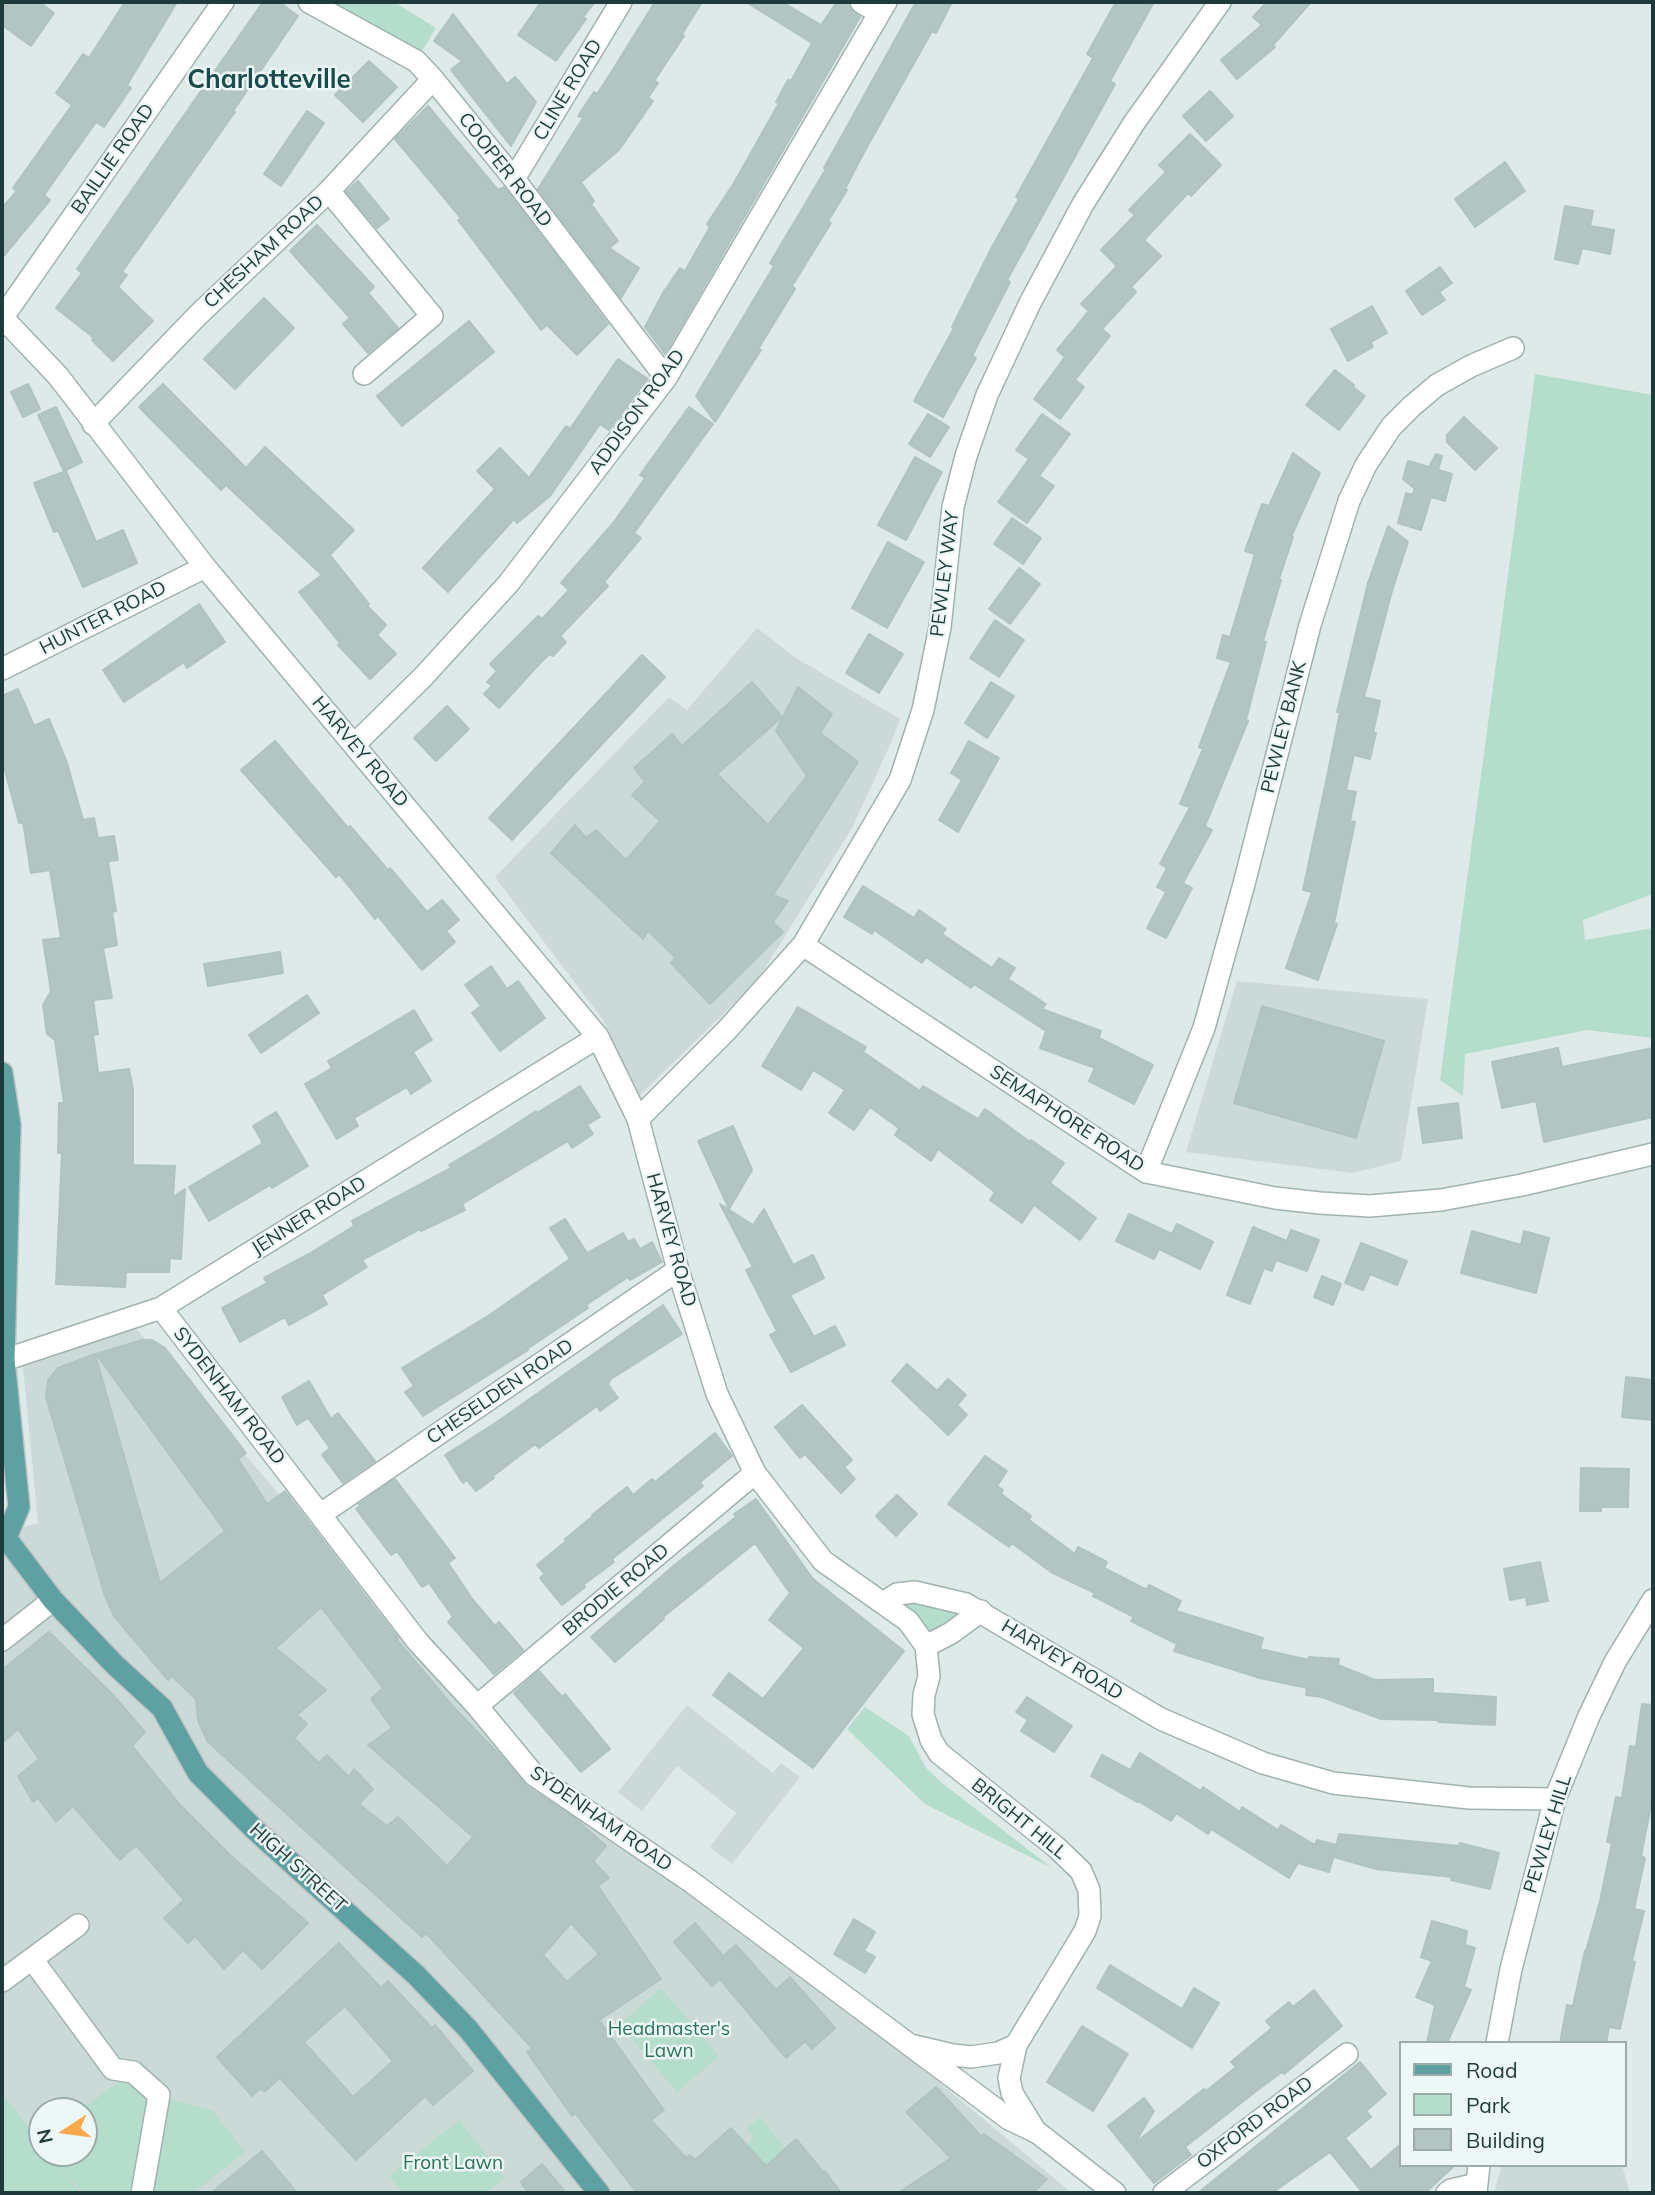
<!DOCTYPE html>
<style>
body{margin:0}
#map{position:relative;width:1655px;height:2195px;overflow:hidden;background:#ddeae8;font-family:Mulish,sans-serif}
canvas{display:block}
.frame{position:absolute;inset:0;border:4px solid #1e3a3a;pointer-events:none}
.legend{position:absolute;left:1399px;top:2041px;width:228px;height:126px;box-sizing:border-box;background:#edf7f5;border:2px solid #9aabaa;margin:0;padding:9px 12px;list-style:none;font-size:21px;color:#1e3a3a}
.legend li{display:flex;align-items:center;gap:14px;height:35px}
.legend b{width:35px;border:2px solid #9aabaa}
.north{position:absolute;left:28px;top:2097px;width:70px;height:70px;box-sizing:border-box;background:#edf7f5;border:2px solid #9aabaa;border-radius:50%;rotate:257deg;font-size:19px;font-weight:700;line-height:28px;text-align:center;color:#1e3a3a}
.north::after{content:'';display:block;margin:auto;width:24px;height:32px;background:#f9a84c;clip-path:polygon(50% 0,100% 100%,50% 72%,0 100%)}
</style>
<div id="map">
<canvas width="1655" height="2195"></canvas>
<div class="frame"></div>
<ul class="legend">
<li><b style="height:9px;background:#5fa0a2"></b>Road</li>
<li><b style="height:19px;background:#b4ddcb"></b>Park</li>
<li><b style="height:19px;background:#b2c5c2"></b>Building</li>
</ul>
<div class="north">N</div>
</div>
<script>
const ctx = document.querySelector('canvas').getContext('2d');
ctx.lineJoin = 'round';
function paint(path, color) {
  ctx.fillStyle = color;
  ctx.fill(path, 'evenodd');
}
function poly(rows) {
  const path = new Path2D();
  for (const r of rows) {
    path.moveTo(r[0], r[1]);
    for (let i = 2; i < r.length; i += 2) path.lineTo(r[i], r[i + 1]);
  }
  return path;
}
function trace(path, color, width, dash) {
  ctx.strokeStyle = color;
  ctx.lineWidth = width;
  ctx.lineCap = dash ? 'butt' : 'round';
  ctx.setLineDash(dash || []);
  ctx.stroke(path);
}
function label(font, color, halo, rows, align = 'center') {
  ctx.font = font + ' Mulish,sans-serif';
  ctx.lineWidth = 5;
  ctx.setLineDash([]);
  ctx.textBaseline = 'middle';
  ctx.strokeStyle = halo;
  ctx.fillStyle = color;
  for (const [text, x, y, turn = 0] of rows) {
    ctx.save();
    ctx.translate(x, y);
    ctx.rotate((+turn || 0) * Math.PI / 180);
    ctx.textAlign = isNaN(turn) ? turn : align;
    if (halo) ctx.strokeText(text, 0, 0);
    ctx.fillText(text, 0, 0);
    ctx.restore();
  }
}
paint(poly([
 [757,628,796,658,900,719,889,747,853,826,757,981,638,1097,603,1020,495,877,669,697,687,710],
 [1237,981,1428,999,1401,1161,1352,1173,1186,1152],
 [133,1325,521,1775,708,1905,896,2046,1072,2193,2,2193,2,1533,38,1523,22,1356],
 [42,2111,84,2111,84,2153,42,2153],
 [687,1705,773,1773,781,1763,800,1777,732,1864,710,1847,736,1813,677,1766,642,1811,618,1792],
 [1502,2165,1622,2165,1630,2193,1494,2193]
]), '#cbdad7');
paint(poly([
 [309,2,394,2,436,28,416,61],
 [1535,374,1653,395,1653,894,1583,920,1585,940,1653,928,1653,1038,1587,1030,1465,1054,1463,1096,1440,1080],
 [905,1600,963,1614,934,1633,926,1632,903,1604],
 [865,1707,909,1736,926,1768,942,1783,1052,1868,925,1804,847,1729],
 [661,1988,719,2056,677,2092,620,2024],
 [128,2075,149,2099,133,2193,83,2193,57,2162,80,2193,2,2193,2,2093,39,2141,42,2140,42,2153,84,2153,84,2111,80,2111],
 [168,2098,213,2111,245,2152,193,2193,151,2193],
 [760,2117,786,2149,766,2166,747,2145,754,2138,747,2129],
 [459,2120,505,2178,486,2193,403,2193,389,2176]
]), '#b4ddcb');
const building = poly([
 [2,2,39,2,54,13,31,46,2,25,2,2],
 [125,2,177,2,127,85,131,88,104,127,96,122,44,195,50,200,2,258,2,208,17,191,13,188,72,105,56,93,83,54,89,58,125,2],
 [263,2,279,2,298,16,233,111,235,112,122,272,127,275,118,287,153,321,113,361,92,340,94,338,56,308,82,273,77,269,263,2],
 [541,2,595,2,583,17,586,19,556,61,518,35,541,2],
 [655,2,702,2,682,34,684,36,654,81,658,83,648,98,653,101,619,150,581,182,594,201,591,204,618,241,609,248,639,268,621,298,538,189,583,118,578,116,594,92,597,94,607,79,655,2],
 [746,2,782,2,821,25,837,2,848,2,850,9,860,17,665,354,645,327,663,293,680,268,685,271,710,227,707,224,734,183,779,103,776,102,788,80,791,81,812,43,746,2],
 [916,2,952,2,936,33,932,31,862,156,845,189,847,190,828,221,831,223,792,286,795,289,758,349,761,350,715,422,696,396,774,266,770,263,826,169,824,168,916,2],
 [1116,2,1154,2,1110,81,1115,84,1007,280,1010,282,972,356,976,358,943,417,914,401,954,328,952,327,992,247,1019,199,1016,197,1093,58,1087,54,1116,2],
 [1267,2,1311,2,1273,45,1275,47,1237,79,1221,60,1262,25,1253,17,1267,2],
 [453,14,507,84,515,77,536,102,511,146,451,70,462,61,434,41,453,14],
 [369,61,397,87,363,122,335,95,369,61],
 [1210,91,1233,116,1206,141,1183,116,1210,91],
 [428,106,498,190,504,187,608,324,577,355,547,325,541,330,458,220,461,218,395,139,428,106],
 [307,111,324,123,281,186,264,174,307,111],
 [1190,134,1221,165,1191,196,1188,193,1144,240,1161,256,1131,287,1136,292,1102,329,1110,336,1075,380,1084,387,1060,419,1034,399,1065,357,1057,350,1089,311,1081,304,1117,266,1101,250,1135,215,1129,210,1166,172,1159,165,1190,134],
 [1505,162,1525,191,1475,227,1455,199,1505,162],
 [358,181,389,219,377,228,346,192,358,181],
 [1565,206,1593,211,1590,226,1614,230,1610,254,1582,248,1578,264,1555,259,1565,206],
 [317,225,374,287,368,293,398,328,368,353,343,324,350,318,290,251,317,225],
 [1440,267,1452,283,1439,292,1445,300,1422,315,1406,291,1440,267],
 [264,298,294,328,235,389,204,359,264,298],
 [1372,306,1387,333,1371,342,1373,347,1348,361,1331,329,1372,306],
 [469,321,494,352,402,426,377,396,469,321],
 [618,359,648,379,609,430,600,424,550,496,517,523,514,519,448,592,423,568,495,489,477,471,500,448,529,478,566,426,570,429,618,359],
 [1335,370,1354,385,1353,387,1365,396,1339,430,1306,405,1335,370],
 [28,384,40,409,23,417,11,392,28,384],
 [163,384,246,468,265,447,354,530,330,555,369,604,367,606,386,625,377,635,396,654,370,679,338,645,340,643,299,592,322,575,226,485,221,490,139,407,163,384],
 [56,407,82,462,64,471,38,415,56,407],
 [689,407,713,424,634,533,641,538,604,582,608,586,560,636,566,642,553,656,550,654,542,661,499,708,484,694,492,686,487,682,497,671,490,664,538,616,542,619,569,590,561,583,614,522,645,478,640,475,689,407],
 [928,414,949,427,930,457,909,444,928,414],
 [1042,414,1070,434,1039,476,1054,486,1027,523,998,502,1029,459,1016,450,1042,414],
 [1464,417,1497,448,1475,470,1447,442,1447,435,1464,417],
 [1293,453,1320,473,1291,537,1293,537,1279,579,1281,580,1263,641,1266,642,1246,720,1248,721,1205,826,1212,830,1183,883,1192,888,1166,938,1147,928,1166,892,1157,887,1167,868,1160,864,1190,807,1180,804,1203,749,1199,747,1231,662,1217,658,1223,635,1230,637,1255,554,1245,551,1262,504,1269,506,1293,453],
 [1436,454,1442,456,1438,470,1452,474,1445,501,1431,497,1421,530,1398,523,1406,493,1412,495,1415,489,1403,479,1408,461,1429,467,1436,454],
 [915,457,942,472,906,540,878,525,915,457],
 [66,471,96,542,123,530,137,563,83,587,58,530,54,532,34,483,66,471],
 [1012,518,1041,538,1023,564,994,544,1012,518],
 [1388,526,1408,542,1392,591,1364,697,1380,701,1373,733,1376,733,1370,759,1354,755,1346,790,1356,792,1350,821,1355,822,1334,923,1337,924,1318,980,1286,968,1312,892,1303,890,1327,777,1340,712,1337,712,1368,583,1388,526],
 [888,542,924,562,887,628,852,608,888,542],
 [1019,568,1040,584,1010,624,989,609,1019,568],
 [199,604,225,642,187,668,184,662,124,702,103,670,199,604],
 [995,620,1024,640,999,677,970,658,995,620],
 [869,634,903,654,879,693,846,673,869,634],
 [642,655,665,677,512,840,489,818,642,655],
 [752,682,782,717,717,774,768,825,807,776,776,731,798,687,832,714,820,733,858,762,773,895,788,901,773,922,783,932,710,1004,671,963,675,957,648,931,643,939,551,853,575,825,586,838,596,830,626,860,660,821,632,795,645,782,634,768,672,734,682,746,752,682],
 [991,682,1014,696,987,738,965,723,991,682],
 [18,689,34,726,49,719,67,763,83,820,94,818,98,838,114,836,118,860,108,861,116,911,112,912,117,945,103,948,112,998,93,1000,98,1034,93,1035,98,1073,129,1069,133,1089,133,1165,175,1166,173,1197,185,1189,181,1259,170,1258,169,1272,126,1272,125,1287,56,1284,62,1153,58,1153,59,1103,64,1103,55,1040,47,1034,43,1005,51,991,43,940,61,938,50,870,31,873,23,822,19,823,2,759,2,696,18,689],
 [447,706,469,729,436,761,414,738,447,706],
 [275,741,348,828,350,826,388,870,390,868,427,912,442,900,459,920,446,931,455,942,422,970,378,916,375,919,339,874,336,877,241,770,275,741],
 [969,741,999,758,958,832,939,820,962,780,951,773,969,741],
 [863,886,914,918,919,910,946,929,942,934,992,968,999,958,1015,968,1008,979,1046,1004,1042,1009,1101,1031,1099,1038,1153,1065,1134,1104,1089,1081,1095,1068,1040,1048,1046,1031,974,984,971,988,926,957,922,963,874,930,872,934,844,917,863,886],
 [280,952,283,973,208,986,204,964,280,952],
 [491,966,507,989,518,981,545,1018,500,1051,472,1013,481,1006,465,985,491,966],
 [307,995,319,1013,261,1053,249,1035,307,995],
 [1262,1006,1384,1041,1356,1138,1234,1103,1262,1006],
 [798,1007,866,1047,863,1052,920,1091,923,1086,978,1119,985,1109,1030,1142,1031,1140,1064,1163,1050,1183,1096,1218,1080,1240,1034,1205,1022,1223,990,1200,995,1192,938,1149,931,1161,895,1135,899,1128,870,1107,854,1130,829,1113,845,1090,813,1070,801,1090,762,1066,798,1007],
 [414,1010,432,1040,413,1052,431,1081,411,1094,407,1087,354,1118,358,1126,337,1139,305,1084,332,1068,328,1061,414,1010],
 [1558,1048,1562,1067,1653,1048,1653,1117,1544,1142,1536,1101,1502,1108,1492,1062,1558,1048],
 [580,1086,600,1117,587,1125,593,1134,572,1148,568,1141,462,1204,465,1210,421,1231,420,1229,362,1260,367,1267,322,1295,327,1304,289,1325,285,1317,240,1342,222,1308,267,1283,264,1278,309,1254,354,1226,352,1221,451,1168,449,1165,496,1137,536,1111,537,1113,580,1086],
 [1458,1103,1462,1138,1423,1143,1418,1108,1458,1103],
 [276,1112,308,1166,272,1188,270,1185,209,1221,189,1187,263,1143,253,1126,276,1112],
 [733,1126,752,1170,729,1209,698,1141,733,1126],
 [720,1204,753,1225,764,1209,793,1265,813,1255,824,1278,790,1295,814,1337,835,1326,845,1345,791,1372,770,1335,777,1331,746,1270,753,1267,720,1204],
 [1129,1214,1172,1234,1177,1224,1213,1242,1200,1269,1159,1249,1154,1259,1116,1241,1129,1214],
 [565,1219,587,1253,623,1233,628,1242,634,1239,640,1249,652,1242,662,1262,630,1280,628,1277,586,1305,588,1308,527,1349,528,1350,423,1416,405,1392,414,1386,402,1368,488,1316,570,1259,550,1228,565,1219],
 [1253,1227,1287,1241,1291,1230,1319,1240,1307,1271,1276,1260,1272,1271,1264,1268,1250,1304,1227,1295,1253,1227],
 [1472,1231,1521,1245,1524,1231,1549,1238,1536,1293,1461,1273,1472,1231],
 [1361,1243,1407,1261,1397,1285,1370,1274,1363,1290,1345,1283,1361,1243],
 [1322,1276,1341,1284,1333,1305,1314,1297,1322,1276],
 [663,1305,682,1334,611,1379,608,1384,618,1398,600,1411,597,1406,539,1448,535,1444,493,1476,494,1478,476,1491,467,1480,463,1483,445,1455,497,1422,663,1305],
 [142,1340,152,1340,165,1348,246,1453,238,1459,267,1504,285,1491,384,1620,398,1638,396,1639,457,1711,500,1755,526,1786,576,1819,606,1846,593,1861,609,1878,598,1886,661,1979,599,2020,664,2110,651,2120,686,2158,690,2155,695,2160,731,2128,766,2166,796,2139,823,2172,825,2171,841,2193,637,2193,575,2113,572,2116,527,2052,532,2048,426,1933,422,1937,208,1742,198,1721,196,1699,172,1676,168,1680,114,1616,105,1596,46,1397,48,1380,58,1368,95,1354,160,1583,225,1531,96,1354,142,1340],
 [321,1607,383,1688,371,1699,392,1728,368,1745,473,1837,447,1866,398,1817,387,1826,359,1804,373,1789,354,1769,349,1777,327,1755,319,1763,294,1738,307,1724,297,1715,326,1690,276,1648,321,1607],
 [571,1923,599,1954,567,1982,543,1955,571,1923],
 [907,1364,937,1391,948,1379,966,1395,957,1405,967,1415,948,1435,892,1381,907,1364],
 [1626,1377,1653,1380,1653,1420,1622,1417,1626,1377],
 [309,1381,331,1419,338,1413,375,1461,343,1483,322,1455,330,1448,308,1418,297,1425,282,1397,309,1381],
 [802,1405,852,1460,844,1467,855,1479,841,1493,805,1454,800,1458,775,1427,802,1405],
 [715,1433,732,1456,700,1482,703,1486,612,1559,614,1562,583,1585,585,1587,562,1605,540,1578,545,1574,537,1565,566,1541,565,1539,593,1516,592,1515,627,1487,633,1495,652,1479,655,1482,715,1433],
 [985,1456,1007,1471,997,1486,1003,1490,1001,1494,1031,1516,1029,1520,1075,1554,1078,1547,1107,1562,1104,1568,1147,1590,1149,1585,1181,1601,1176,1611,1263,1638,1260,1649,1309,1660,1309,1657,1339,1659,1338,1665,1375,1680,1433,1679,1433,1693,1496,1697,1495,1725,1438,1722,1438,1720,1381,1719,1322,1697,1306,1695,1307,1688,1260,1678,1174,1651,1177,1644,1131,1621,1134,1617,1093,1596,1095,1593,1051,1572,1012,1543,1009,1547,948,1504,985,1456],
 [1581,1468,1629,1469,1628,1507,1601,1507,1601,1511,1580,1511,1581,1468],
 [395,1479,455,1558,448,1563,473,1600,495,1626,499,1622,523,1650,494,1674,448,1622,453,1617,429,1583,422,1587,397,1551,391,1555,356,1509,360,1506,359,1504,395,1479],
 [897,1495,917,1514,896,1536,876,1516,897,1495],
 [756,1499,813,1579,904,1651,813,1768,713,1695,729,1673,763,1699,804,1648,769,1620,790,1593,755,1543,663,1617,664,1619,615,1662,591,1637,677,1563,736,1517,734,1514,756,1499],
 [1540,1562,1548,1601,1527,1605,1526,1597,1510,1600,1504,1569,1540,1562],
 [49,1632,111,1693,145,1732,132,1746,180,1805,231,1856,308,1923,262,1969,243,1950,224,1969,195,1936,188,1943,164,1918,184,1900,136,1845,120,1860,73,1806,56,1822,38,1798,33,1802,18,1776,39,1759,18,1729,2,1743,2,1670,49,1632],
 [539,1671,562,1697,565,1694,610,1749,581,1772,514,1693,539,1671],
 [1027,1697,1072,1726,1054,1752,1021,1731,1028,1720,1016,1712,1027,1697],
 [1642,1704,1653,1705,1653,1795,1641,1856,1645,1858,1634,1909,1644,1911,1632,1961,1635,1962,1620,2029,1609,2027,1606,2043,1560,2043,1567,2005,1573,2006,1585,1951,1586,1951,1600,1901,1612,1843,1607,1842,1616,1797,1622,1798,1630,1746,1636,1747,1642,1704],
 [1140,1753,1201,1791,1203,1787,1240,1812,1242,1807,1278,1830,1281,1825,1315,1845,1317,1840,1337,1845,1329,1872,1298,1863,1289,1878,1211,1829,1208,1834,1176,1813,1171,1821,1138,1801,1137,1802,1091,1776,1102,1755,1130,1770,1140,1753],
 [1339,1834,1459,1846,1460,1843,1499,1853,1490,1889,1451,1880,1452,1877,1376,1869,1334,1857,1339,1834],
 [854,1919,875,1932,864,1951,875,1957,865,1973,834,1954,854,1919],
 [1432,1921,1467,1931,1465,1945,1475,1948,1464,1987,1471,1990,1447,2043,1427,2043,1435,2005,1416,1997,1432,1961,1421,1957,1432,1921],
 [695,1923,723,1956,736,1945,776,1990,790,1977,835,2028,812,2049,805,2041,786,2058,720,1979,712,1986,674,1942,695,1923],
 [339,1943,381,1988,388,1981,432,2028,435,2025,473,2071,433,2105,425,2096,356,2160,280,2078,264,2092,261,2088,252,2096,217,2057,339,1943],
 [345,2006,393,2061,353,2097,304,2042,345,2006],
 [1110,1965,1182,2009,1194,1988,1219,2003,1192,2048,1097,1988,1110,1965],
 [1314,1990,1342,2026,1284,2074,1282,2072,1255,2092,1185,2147,1191,2155,1154,2183,1108,2126,1144,2098,1154,2111,1135,2143,1204,2089,1206,2091,1236,2067,1231,2062,1272,2028,1266,2021,1289,2002,1293,2007,1314,1990],
 [1082,2026,1128,2054,1093,2111,1047,2082,1082,2026],
 [1360,2062,1386,2094,1366,2111,1371,2117,1345,2138,1371,2170,1401,2144,1401,2165,1455,2165,1425,2193,1363,2193,1330,2152,1272,2193,1198,2193,1360,2062],
 [936,2087,981,2136,984,2134,1047,2179,1033,2193,898,2193,951,2158,906,2112,936,2087],
 [262,2151,297,2193,211,2193,262,2151],
 [542,2164,566,2193,528,2193,521,2182,542,2164]
]);
paint(building, '#b2c5c2');
trace(building, '#afc4c1', 2);
const minor = poly([
 [309,2,416,61,433,79,514,179,666,378],
 [861,2,879,13],
 [514,179,621,2],
 [329,191,432,316,364,374],
 [2,317,58,376,205,567,598,1037,638,1119,678,1270,717,1394,755,1473,823,1561,908,1621,926,1646,929,1676,924,1695,923,1714,931,1740,939,1753,1056,1847,1081,1871,1089,1890,1090,1916,1085,1931,1016,2045,998,2053,971,2057,953,2055,910,2045],
 [3,317,223,2],
 [93,424,198,315,329,191,433,79],
 [2,669,205,567],
 [354,745,423,677,508,584,666,378,886,2],
 [803,945,1146,1172,1275,1198,1320,1203,1370,1206,1441,1200,1522,1185,1653,1154],
 [638,1119,726,1031,803,945,900,780,923,710,940,627,953,507,966,456,987,395,1030,303,1083,204,1134,123,1220,2],
 [1146,1172,1204,1028,1244,884,1310,625,1349,501,1366,465,1391,427,1412,406,1437,385,1471,366,1513,348],
 [161,1308,418,1642,477,1706,534,1775,690,1881,1009,2119,1038,2133,1115,2193],
 [4,1360,161,1308,598,1037],
 [321,1514,678,1270],
 [883,1603,897,1594,915,1592,966,1604,1161,1719,1263,1763,1333,1783,1469,1798,1555,1799],
 [2,1640,53,1600],
 [926,1646,951,1633,981,1611],
 [477,1706,755,1473],
 [32,1959,113,2069,133,2072,159,2095,142,2193],
 [2,1981,78,1925],
 [1497,2043,1511,1969,1555,1799,1589,1716,1615,1662,1653,1600],
 [1016,2045,1009,2078,1012,2093,1036,2132],
 [1164,2193,1347,2054],
 [1447,2193,1451,2190,1477,2184],
 [1476,2193,1479,2165]
]);
const primary = poly([
 [2,1073,10,1125,4,1360,19,1507,6,1538],
 [6,1538,53,1600,115,1665,162,1708,198,1773,255,1830,416,1975,468,2029,599,2193]
]);
trace(minor, '#a0b2b0', 24);
trace(primary, '#bcc4c4', 24);
trace(minor, '#fff', 21);
trace(primary, '#5fa0a2', 21);
label('19px', '#1e3a3a', '#edf7f5', [
 ["CLINE ROAD",568,90,-59],
 ["BAILLIE ROAD",113,159,-55],
 ["COOPER ROAD",505,170,52],
 ["CHESHAM ROAD",264,252,-43],
 ["ADDISON ROAD",637,412,-54],
 ["PEWLEY WAY",945,574,-83],
 ["HUNTER ROAD",103,618,-27],
 ["PEWLEY BANK",1284,727,-76],
 ["HARVEY ROAD",360,752,50],
 ["SEMAPHORE ROAD",1067,1119,33],
 ["JENNER ROAD",309,1216,-32],
 ["HARVEY ROAD",671,1240,74],
 ["CHESELDEN ROAD",500,1392,-34],
 ["SYDENHAM ROAD",229,1396,52],
 ["BRODIE ROAD",616,1590,-40],
 ["HARVEY ROAD",1062,1660,31],
 ["SYDENHAM ROAD",601,1819,35],
 ["BRIGHT HILL",1019,1819,39],
 ["PEWLEY HILL",1548,1834,-73],
 ["HIGH STREET",298,1868,42],
 ["OXFORD ROAD",1255,2123,-37]
]);
label('19px', '#26735a', '#edf7f5', [
 ["Headmaster's",669,2029],
 ["Lawn",669,2051],
 ["Front Lawn",453,2163]
]);
label('bold 26px', '#194b4d', '#edf7f5', [
 ["Charlotteville",269,80]
]);
</script>
